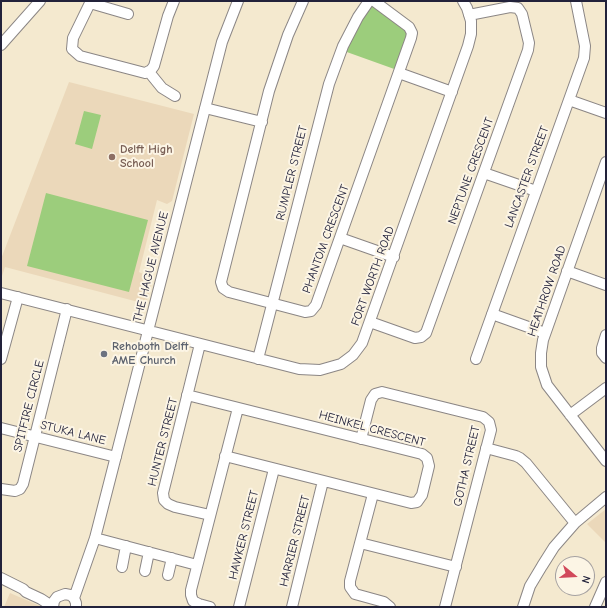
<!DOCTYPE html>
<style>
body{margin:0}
#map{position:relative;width:607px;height:608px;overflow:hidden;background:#f4e9cf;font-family:"Comic Neue",sans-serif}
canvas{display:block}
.frame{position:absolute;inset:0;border:2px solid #22223b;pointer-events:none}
.north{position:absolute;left:555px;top:556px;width:40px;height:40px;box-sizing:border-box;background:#fcf5e5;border:1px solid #a5a1a1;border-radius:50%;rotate:108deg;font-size:11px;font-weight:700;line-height:16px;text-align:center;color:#22223b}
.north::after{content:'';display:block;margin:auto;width:14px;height:18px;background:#d1495b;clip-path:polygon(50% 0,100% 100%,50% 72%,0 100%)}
</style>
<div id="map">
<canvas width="607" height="608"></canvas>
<div class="frame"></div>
<div class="north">N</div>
</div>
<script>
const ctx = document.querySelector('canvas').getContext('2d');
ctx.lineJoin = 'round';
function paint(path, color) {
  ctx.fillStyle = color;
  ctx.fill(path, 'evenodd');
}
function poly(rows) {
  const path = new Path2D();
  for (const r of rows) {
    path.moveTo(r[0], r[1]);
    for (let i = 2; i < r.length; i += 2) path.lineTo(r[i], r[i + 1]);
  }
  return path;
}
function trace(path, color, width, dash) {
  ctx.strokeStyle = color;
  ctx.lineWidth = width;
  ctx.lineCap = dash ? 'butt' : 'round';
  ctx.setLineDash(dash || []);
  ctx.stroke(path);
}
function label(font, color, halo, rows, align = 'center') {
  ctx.font = font + ' "Comic Neue",sans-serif';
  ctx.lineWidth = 4;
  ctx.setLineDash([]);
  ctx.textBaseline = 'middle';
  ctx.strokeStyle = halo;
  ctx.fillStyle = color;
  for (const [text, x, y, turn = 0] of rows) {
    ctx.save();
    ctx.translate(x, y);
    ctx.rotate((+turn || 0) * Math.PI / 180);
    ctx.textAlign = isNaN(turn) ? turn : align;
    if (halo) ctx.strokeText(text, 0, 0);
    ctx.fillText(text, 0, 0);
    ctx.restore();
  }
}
paint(poly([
 [69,82,194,114,172,201,167,204,157,200,139,272,153,279,146,304,5,267,1,279,1,259],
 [606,509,606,543,587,524],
 [10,593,40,606,40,607,4,607]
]), '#ebd8ba');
paint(poly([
 [370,7,374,7,408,31,397,70,344,51,355,26],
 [84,111,101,115,92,149,75,144],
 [46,193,148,220,129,292,27,266]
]), '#9ccd7c');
const minor = poly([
 [91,1,73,38,72,49,80,56,145,73,151,70,154,66,168,16,174,1],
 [303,1,288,35,269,91,221,282,223,288,229,292,305,312,311,311,316,305,411,38,412,33,409,27,374,1],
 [90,3,128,14],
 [1,45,40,1],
 [149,72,162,88,175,96],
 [399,73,452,92],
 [569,100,606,113],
 [205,108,262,122],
 [606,162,543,340,541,353,541,367,547,385,606,461],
 [484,173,536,191],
 [340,238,394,257],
 [567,271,606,285],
 [1,293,299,369,320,370,341,364,353,355,362,343,468,46,471,34,471,21,467,8,463,1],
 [492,314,545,333],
 [370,322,415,338,421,337,426,333,528,50,529,43,522,14,518,8,510,7,469,15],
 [606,335,602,348,602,353,606,358],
 [200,344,163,493,164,500,168,504,175,507,210,515],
 [1,359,18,297],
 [258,359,329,84,343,46,358,17,369,1],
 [476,359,584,58,585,46,576,1],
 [187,395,422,454,427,458,429,466,422,495,417,502,411,503,225,456],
 [570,415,606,388],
 [1,428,116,457],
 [361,439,371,400,375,394,382,392,483,417,489,422,491,430,445,607],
 [486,448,516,456,520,458,526,463,575,523],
 [1,489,15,491,20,489,23,484,67,309],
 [373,494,350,581,350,587,355,594,384,602,390,607],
 [95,538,197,565],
 [360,543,456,567],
 [122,567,126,546],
 [145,571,149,552],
 [168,575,172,558],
 [1,578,23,589,26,592,41,599,53,607],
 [74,598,95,538,222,42,238,1],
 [53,607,54,601,57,597,65,594,70,595,74,598,76,603,76,607],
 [210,607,199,604,193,601,191,595,191,590,238,408],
 [239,607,274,469],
 [292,607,323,481],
 [523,607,530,586,542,566,554,547,575,523,606,497],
 [595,607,606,582]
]);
trace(minor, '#8b8685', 12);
trace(minor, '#fff', 10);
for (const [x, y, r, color] of [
 [112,157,4,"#8d6e63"],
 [104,354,4,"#6b7280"]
]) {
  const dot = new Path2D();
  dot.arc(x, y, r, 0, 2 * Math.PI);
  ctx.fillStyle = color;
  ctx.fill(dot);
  trace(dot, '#fcf5e5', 1.5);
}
label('bold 12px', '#785e54', '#fcf5e5', [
 ["Delft High",120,150],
 ["School",120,164]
], 'left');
label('12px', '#22223b', '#fcf5e5', [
 ["NEPTUNE CRESCENT",471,171,-70],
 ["RUMPLER STREET",292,173,-76],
 ["LANCASTER STREET",527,177,-70],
 ["PHANTOM CRESCENT",326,239,-70],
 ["THE HAGUE AVENUE",151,267,-76],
 ["FORT WORTH ROAD",373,276,-70],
 ["HEATHROW ROAD",547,291,-71],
 ["SPITFIRE CIRCLE",29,406,-76],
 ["HEINKEL CRESCENT",372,429,15],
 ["STUKA LANE",73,433,14],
 ["HUNTER STREET",163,442,-76],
 ["GOTHA STREET",467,466,-77],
 ["HAWKER STREET",244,535,-76],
 ["HARRIER STREET",295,541,-76]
]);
label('bold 12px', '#5b616d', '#fcf5e5', [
 ["Rehoboth Delft",112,347],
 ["AME Church",112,361]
], 'left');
</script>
